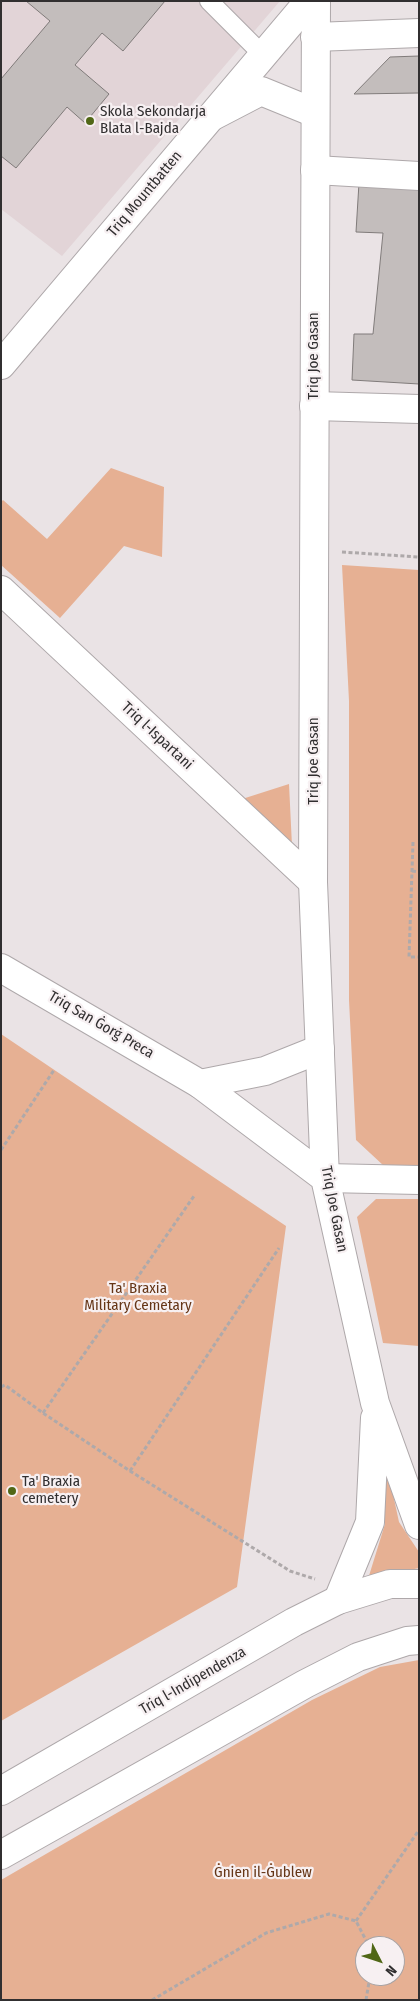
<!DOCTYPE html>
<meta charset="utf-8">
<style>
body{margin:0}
#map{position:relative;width:420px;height:2001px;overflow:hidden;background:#eae3e5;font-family:"Fira Sans Condensed",sans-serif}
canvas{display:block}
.frame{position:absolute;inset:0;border:2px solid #312f30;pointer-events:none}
.north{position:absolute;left:355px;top:1936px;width:50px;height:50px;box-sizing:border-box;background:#f7f0f2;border:1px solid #a8a3a4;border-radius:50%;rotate:131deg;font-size:14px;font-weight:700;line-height:20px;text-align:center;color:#312f30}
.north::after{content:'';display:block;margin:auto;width:18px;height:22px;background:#506716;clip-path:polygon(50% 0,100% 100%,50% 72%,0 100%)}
</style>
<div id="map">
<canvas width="420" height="2001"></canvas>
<div class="frame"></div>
<div class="north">N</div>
</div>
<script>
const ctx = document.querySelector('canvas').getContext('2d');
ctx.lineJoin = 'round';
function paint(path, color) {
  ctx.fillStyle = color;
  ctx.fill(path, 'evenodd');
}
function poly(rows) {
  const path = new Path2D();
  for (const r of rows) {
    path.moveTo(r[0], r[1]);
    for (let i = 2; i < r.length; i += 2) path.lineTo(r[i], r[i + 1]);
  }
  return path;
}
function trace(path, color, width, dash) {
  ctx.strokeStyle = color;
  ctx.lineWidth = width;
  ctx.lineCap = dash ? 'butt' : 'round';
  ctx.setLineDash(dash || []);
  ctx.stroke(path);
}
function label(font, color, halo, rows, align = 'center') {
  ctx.font = font + ' "Fira Sans Condensed",sans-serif';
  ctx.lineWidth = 4.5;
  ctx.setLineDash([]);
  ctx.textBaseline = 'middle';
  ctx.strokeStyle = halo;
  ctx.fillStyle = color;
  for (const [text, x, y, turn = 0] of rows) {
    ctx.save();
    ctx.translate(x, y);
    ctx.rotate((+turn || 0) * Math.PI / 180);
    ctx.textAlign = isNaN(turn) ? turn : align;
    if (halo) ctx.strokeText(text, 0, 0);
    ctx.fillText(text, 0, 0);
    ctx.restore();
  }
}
paint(poly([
 [1,1,280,1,62,256,1,209]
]), '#e2d4d7');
paint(poly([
 [111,468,164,487,162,557,124,546,60,618,1,565,1,502,3,500,47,539],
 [342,565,419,570,419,1167,384,1166,356,1140,349,1000,349,701],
 [289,784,292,846,239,800],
 [1,1034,286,1226,237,1587,1,1721],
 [376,1199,419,1199,419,1346,383,1343,357,1217],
 [383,1448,399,1522,419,1552,419,1568,368,1579,385,1524],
 [419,1660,419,2000,1,2000,1,1880,312,1700,380,1667],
 [365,1946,395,1946,395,1976,365,1976]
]), '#e6b093');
const building = poly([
 [26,1,165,1,123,51,102,33,75,65,109,94,85,123,67,107,16,168,1,156,1,79,50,21,26,1],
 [419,56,419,93,354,94,390,57,419,56],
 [359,183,419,187,419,384,352,380,354,334,373,334,383,233,356,232,359,183]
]);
paint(building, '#c3bdbc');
trace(building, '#807b7a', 1);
const service = poly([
 [209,1,263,55]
]);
const minor = poly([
 [315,37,419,33],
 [211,117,261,91,315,113],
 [315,170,419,176],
 [314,406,419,409],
 [1,590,313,882],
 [200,1084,265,1071,320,1049],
 [325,1178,419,1180]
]);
const tertiary = poly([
 [316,1,313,882,325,1178,375,1403,419,1525],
 [1,365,309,1],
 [1,968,200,1084,325,1178],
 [338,1600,370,1522,375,1418]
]);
const trunk = poly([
 [1,1791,294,1622,338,1600,390,1584,419,1584],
 [1,1855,305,1684,358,1657,407,1641,419,1640]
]);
trace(service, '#aea8aa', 20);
trace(minor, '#aea8aa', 30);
trace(tertiary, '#aea8aa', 30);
trace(trunk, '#aea8aa', 30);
trace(poly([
 [342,552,419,557],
 [413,842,409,957,419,957],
 [412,871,419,872],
 [1,1150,54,1070],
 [1,1387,5,1385,43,1413,130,1471,290,1571,315,1579],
 [43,1413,194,1196],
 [130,1471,279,1248],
 [356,1921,419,1830],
 [152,2000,266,1933,329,1914,356,1921,369,1946],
 [366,2000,370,1976]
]), '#aea9aa', 3, [4, 2.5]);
trace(service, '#fff', 18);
trace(minor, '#fff', 28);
trace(tertiary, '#fff', 28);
trace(trunk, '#fff', 28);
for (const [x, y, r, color] of [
 [90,121,5,"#506716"],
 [12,1491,5,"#506716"]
]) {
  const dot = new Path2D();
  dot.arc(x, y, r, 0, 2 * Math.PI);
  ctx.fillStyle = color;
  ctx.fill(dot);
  trace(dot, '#f7f0f2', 2);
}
label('15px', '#312f30', '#f7f0f2', [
 ["Skola Sekondarja",100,112],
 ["Blata l-Bajda",100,129],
 ["Ta' Braxia",22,1482],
 ["cemetery",22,1499]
], 'left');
label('15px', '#312f30', '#f7f0f2', [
 ["Triq Mountbatten",145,194,-50],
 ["Triq Joe Gasan",314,356,-90],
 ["Triq l-Ispartani",157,736,43],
 ["Triq Joe Gasan",314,761,-90],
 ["Triq San Ġorġ Preca",101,1025,30],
 ["Triq Joe Gasan",334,1209,79],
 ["Triq l-Indipendenza",193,1681,-30]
]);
label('15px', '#653516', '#f7f0f2', [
 ["Ta' Braxia",138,1289],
 ["Military Cemetary",138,1306],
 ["Ġnien il-Ġublew",263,1873]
]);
</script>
